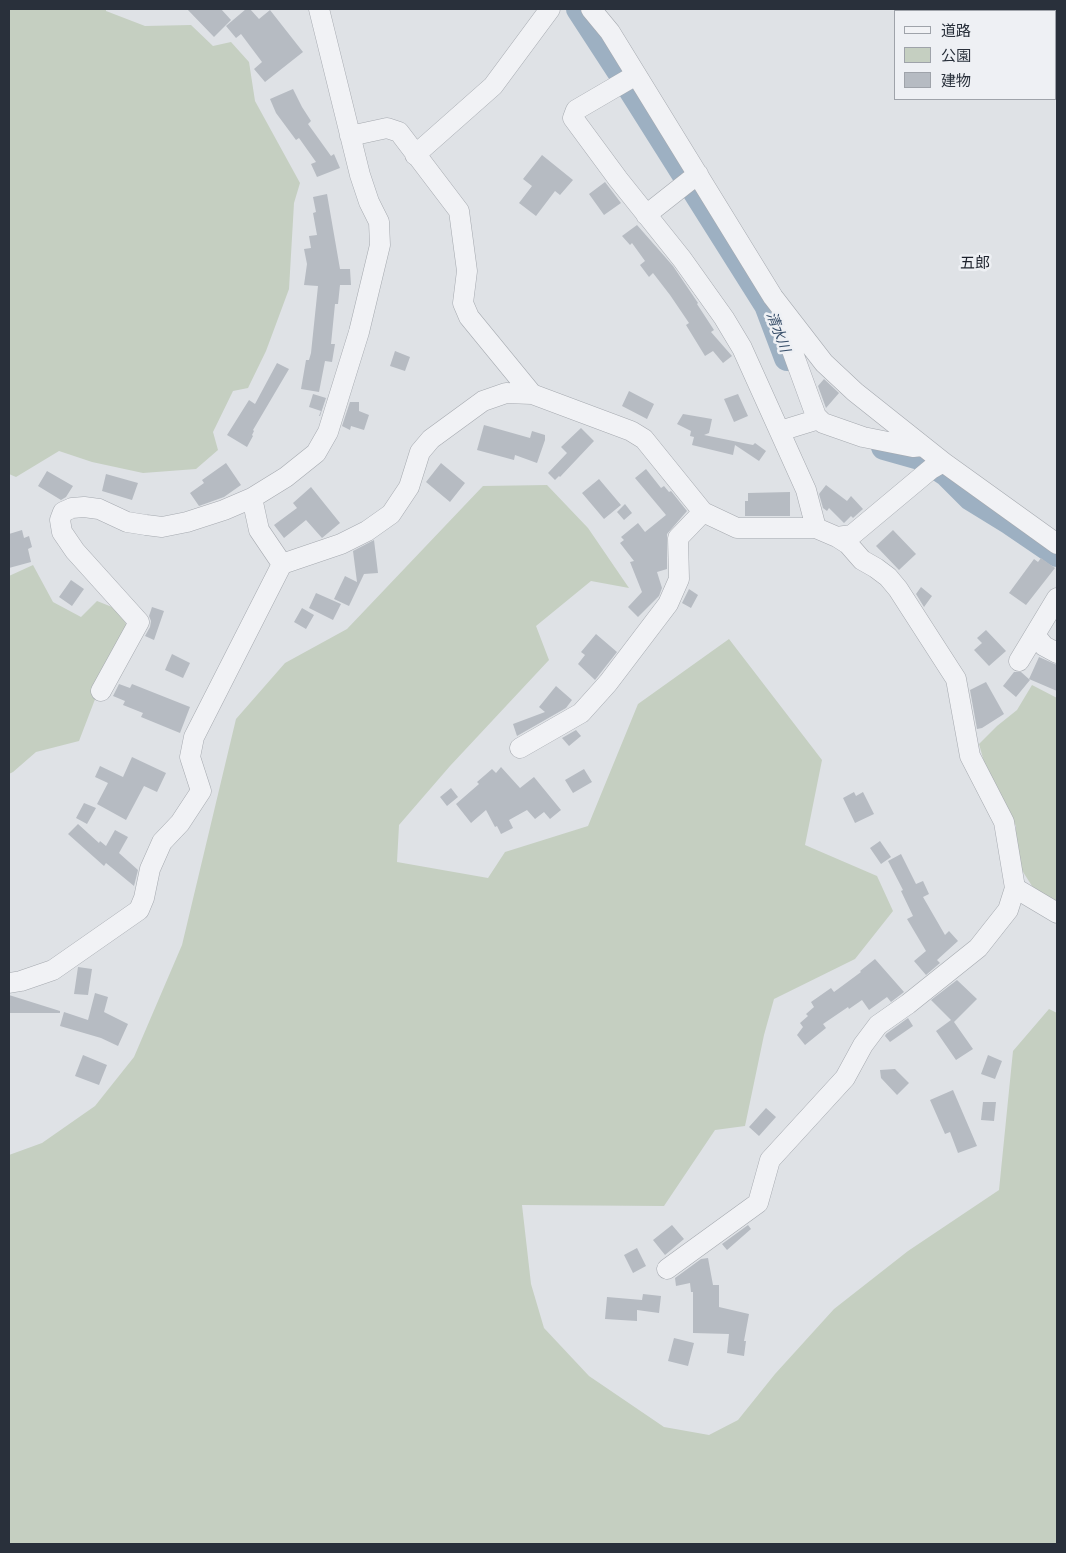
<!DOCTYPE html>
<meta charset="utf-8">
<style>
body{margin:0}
#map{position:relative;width:1066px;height:1553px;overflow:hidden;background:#dfe2e6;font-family:Raleway,"Noto Sans JP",sans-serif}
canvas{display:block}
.frame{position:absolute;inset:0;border:10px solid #29303b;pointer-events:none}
.legend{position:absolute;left:894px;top:10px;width:162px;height:90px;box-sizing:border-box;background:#eef0f4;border:1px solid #9fa3aa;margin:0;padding:6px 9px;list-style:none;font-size:15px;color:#29303b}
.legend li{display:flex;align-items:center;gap:10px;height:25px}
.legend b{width:25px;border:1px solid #9fa3aa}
</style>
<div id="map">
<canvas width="1066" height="1553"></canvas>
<div class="frame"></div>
<ul class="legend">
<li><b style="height:6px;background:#f1f2f5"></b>道路</li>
<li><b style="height:14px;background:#c5cfc1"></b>公園</li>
<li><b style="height:14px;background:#b6bbc2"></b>建物</li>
</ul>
</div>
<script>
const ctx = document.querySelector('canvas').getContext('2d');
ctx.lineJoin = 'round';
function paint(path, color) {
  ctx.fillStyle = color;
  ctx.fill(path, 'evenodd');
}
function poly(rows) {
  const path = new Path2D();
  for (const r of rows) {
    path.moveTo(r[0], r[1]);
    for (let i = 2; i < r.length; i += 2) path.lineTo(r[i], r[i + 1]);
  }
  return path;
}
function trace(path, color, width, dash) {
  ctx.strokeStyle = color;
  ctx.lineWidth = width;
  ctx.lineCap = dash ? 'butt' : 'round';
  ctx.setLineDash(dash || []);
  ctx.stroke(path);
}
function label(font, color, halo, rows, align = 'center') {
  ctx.font = font + ' Raleway,"Noto Sans JP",sans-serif';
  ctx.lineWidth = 5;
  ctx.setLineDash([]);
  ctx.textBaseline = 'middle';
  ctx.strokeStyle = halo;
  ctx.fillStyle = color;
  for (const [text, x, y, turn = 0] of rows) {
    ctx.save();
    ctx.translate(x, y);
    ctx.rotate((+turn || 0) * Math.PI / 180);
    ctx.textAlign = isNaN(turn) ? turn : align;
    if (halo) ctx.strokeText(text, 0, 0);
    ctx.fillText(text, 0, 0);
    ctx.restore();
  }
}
paint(poly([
 [9,9,106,9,106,11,145,26,191,25,213,46,231,42,249,62,255,101,300,183,294,203,289,289,266,351,248,388,233,391,213,432,218,450,196,469,143,473,92,462,59,451,16,477,9,474],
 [547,485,588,528,629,588,591,581,536,626,549,660,450,766,399,825,397,862,488,878,505,852,588,826,638,704,729,639,822,760,805,845,877,876,893,911,855,959,774,999,764,1035,745,1126,715,1130,664,1206,522,1205,531,1284,544,1328,589,1376,664,1427,709,1435,738,1420,775,1374,834,1309,908,1251,999,1190,1013,1051,1049,1009,1057,1013,1057,1544,9,1544,9,1155,42,1143,95,1106,134,1057,182,945,236,719,285,663,347,629,483,486],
 [33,565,53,602,81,617,97,601,117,609,128,627,102,681,79,741,36,752,13,772,9,774,9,576],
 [1032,685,1057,698,1057,905,1032,886,1016,861,1016,826,1002,802,986,769,979,744,997,726,1017,710]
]), '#c5cfc1');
trace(poly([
 [579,9,620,72,767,305,787,358],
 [884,447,923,458,947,474,971,498,1010,522,1057,554]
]), '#9db0c2', 26);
paint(poly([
 [187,9,221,9,231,20,214,37],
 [246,9,250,9,259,19,270,10,303,52,265,82,254,69,262,62,241,34,236,38,226,26],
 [293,89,302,107,311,121,308,124,331,156,334,154,340,168,317,177,311,164,316,162,299,138,296,140,276,113,270,99],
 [542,155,573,180,560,195,555,191,536,216,519,203,532,186,523,179],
 [605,182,621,203,604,215,589,194],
 [327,194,340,269,350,269,351,285,340,285,338,304,335,304,331,344,335,344,332,362,325,361,319,392,301,389,306,360,309,360,311,353,318,286,304,285,307,264,304,249,311,248,309,236,317,235,313,213,316,212,313,197],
 [637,225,673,266,698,303,697,304,714,330,711,332,732,356,723,363,713,351,705,356,686,325,689,323,670,295,653,273,649,277,640,265,645,261,632,243,630,245,622,236],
 [395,351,410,357,405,371,390,366],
 [277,363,289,369,253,430,254,431,252,435,253,436,247,447,227,435,249,400,255,404],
 [824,379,839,393,826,408,818,386],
 [629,391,654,404,647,419,622,406],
 [313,394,326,398,320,416,319,416,321,411,309,407],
 [738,394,748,416,734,422,724,399],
 [350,402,359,402,359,411,369,415,364,430,351,426,350,430,342,426],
 [683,414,712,419,709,433,704,435,753,445,755,443,766,451,759,461,735,445,733,455,692,445,694,437,690,436,691,431,677,424],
 [484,425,530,438,532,431,545,435,545,440,537,463,515,455,514,460,477,450],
 [581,428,594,441,560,477,559,476,555,480,548,473,567,453,561,447],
 [226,463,241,485,224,497,199,506,190,493,204,483,202,480],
 [441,463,465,483,450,502,426,482],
 [646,469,661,488,664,486,669,492,671,491,687,511,667,534,667,569,657,572,662,588,659,596,638,617,628,607,642,592,630,562,634,561,620,543,624,540,621,537,638,523,645,532,666,515,635,478],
 [47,471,73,486,66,497,61,500,38,486],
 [106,474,138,483,132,500,102,491],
 [599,479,621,505,604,519,582,493],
 [826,485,847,501,851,496,863,509,853,518,851,516,844,523,829,508,827,511,823,508,819,494],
 [311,487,340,523,322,538,306,520,284,538,274,525,297,508,293,503],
 [790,492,790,516,745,516,745,501,748,501,748,493],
 [625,504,632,513,624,520,617,512],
 [22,530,24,538,29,536,32,547,28,549,31,562,9,568,9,534],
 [893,530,916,554,899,570,876,546],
 [374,540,378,573,364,574,349,606,334,599,345,576,357,582,353,551],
 [1041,558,1055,568,1026,605,1009,593,1034,559,1038,562],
 [71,580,84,589,72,606,59,597],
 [921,587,932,596,924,607,916,594],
 [689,589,698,595,691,608,682,603],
 [316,593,341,604,333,620,309,608],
 [152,607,164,611,154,640,145,636,150,627,151,621,149,616],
 [302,608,314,615,306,629,294,622],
 [986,630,1006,651,989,666,974,650,982,643,977,638],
 [596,634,617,652,595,680,578,664,585,655,581,652],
 [172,654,190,663,183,678,165,670],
 [1039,657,1057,665,1057,691,1029,679],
 [1014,672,1021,672,1030,680,1016,697,1003,686],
 [986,682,1004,714,982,728,977,729,970,690],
 [119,684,130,688,132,684,190,707,180,733,141,717,143,713,123,705,125,701,113,696],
 [556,686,572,700,566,708,517,736,513,724,545,712,539,707],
 [576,730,581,736,569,746,562,738],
 [132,757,166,773,157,792,144,786,126,820,97,804,108,783,95,777,100,766,123,777],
 [501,767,520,788,534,777,561,810,550,819,544,812,535,819,527,810,509,820,513,828,501,834,497,826,495,827,486,810,471,823,456,804,479,784,477,782,492,769,496,773],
 [584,769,592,782,573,793,565,780],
 [451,788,458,797,447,806,440,797],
 [854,792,856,796,863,792,874,814,855,823,843,798],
 [84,803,96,808,87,824,76,818],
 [78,824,99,843,100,841,106,846,115,830,128,837,119,853,138,870,134,886,106,863,104,866,68,834],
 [880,841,891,857,881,864,870,848],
 [901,854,916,884,923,881,929,894,923,897,945,935,949,931,958,941,937,960,940,963,926,975,914,961,926,951,907,919,913,916,901,891,903,890,888,861],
 [875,959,904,992,891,1002,887,997,869,1010,862,1000,849,1009,848,1007,823,1024,826,1028,805,1045,797,1035,803,1027,800,1023,808,1016,806,1014,814,1007,811,1002,831,988,834,992,861,972,860,971],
 [78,967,92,969,88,995,74,994],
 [957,980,977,999,954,1022,973,1049,956,1060,936,1031,951,1020,931,1000],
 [95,993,108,997,104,1012,128,1024,118,1046,101,1038,60,1026,64,1012,88,1020],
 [9,995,60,1011,60,1013,9,1013],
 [908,1018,913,1026,890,1042,885,1036,886,1034],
 [83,1055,107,1065,99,1085,75,1076],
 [988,1055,1002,1061,995,1079,981,1074],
 [895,1069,909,1083,897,1095,881,1078,880,1070],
 [953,1090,977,1146,958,1153,950,1132,945,1134,930,1100],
 [983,1102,996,1102,994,1121,981,1120],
 [766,1108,776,1117,759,1136,749,1127],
 [672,1225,684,1239,665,1255,653,1240],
 [748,1225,751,1229,727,1250,722,1244],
 [637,1248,646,1266,633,1273,624,1255],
 [708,1258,713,1285,719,1285,719,1307,749,1314,744,1341,746,1341,744,1356,727,1353,729,1334,693,1333,693,1292,691,1292,690,1283,676,1286,675,1278,701,1259],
 [643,1294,661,1296,659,1313,637,1310,637,1321,605,1319,607,1297,642,1300],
 [674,1338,694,1343,688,1366,668,1361]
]), '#b6bbc2');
const minor = poly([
 [591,9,610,32,773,297,824,363,855,392,943,462,1057,544],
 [636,75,576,110,573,118,618,179,682,259,724,318,742,348,806,490,816,528],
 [350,136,387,128,399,132,459,211,467,271,463,303,469,317,532,394],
 [415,155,493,86,550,9],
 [646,215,698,174],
 [785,314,785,331,816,416,823,423,863,437,913,447,922,446],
 [780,431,819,419],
 [252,498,259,530,282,564],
 [1035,635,1044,646,1057,653],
 [1019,661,1057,598],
 [101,691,139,622,75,551,62,532,60,520,63,512,72,508,84,507,99,509,127,522,146,525,162,527,187,522,224,510,252,498,286,477,316,453,328,432,359,332,380,245,379,222,369,202,360,175,319,9],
 [520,748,581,713,608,683,668,604,679,579,678,538,703,512],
 [1015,888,1057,913],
 [9,983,21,981,53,970,139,910,144,898,150,869,162,842,180,823,201,791,190,757,194,737,282,564,341,544,367,531,391,514,409,487,420,452,431,439,483,401,506,393,532,394,631,431,644,439,703,512,737,528,816,528,837,537,852,535,931,469,943,462],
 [667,1269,758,1203,770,1160,845,1078,863,1045,878,1025,908,1004,978,948,1008,910,1015,888,1004,822,970,756,956,679,898,589,888,577,876,568,862,560,848,544,837,537]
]);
trace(minor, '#a5a9af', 21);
trace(minor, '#f1f2f5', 20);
label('italic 14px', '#384f6a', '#eef0f4', [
 ["清水川",778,332,69]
]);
label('15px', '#1c212c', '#eef0f4', [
 ["五郎",975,263]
]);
</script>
